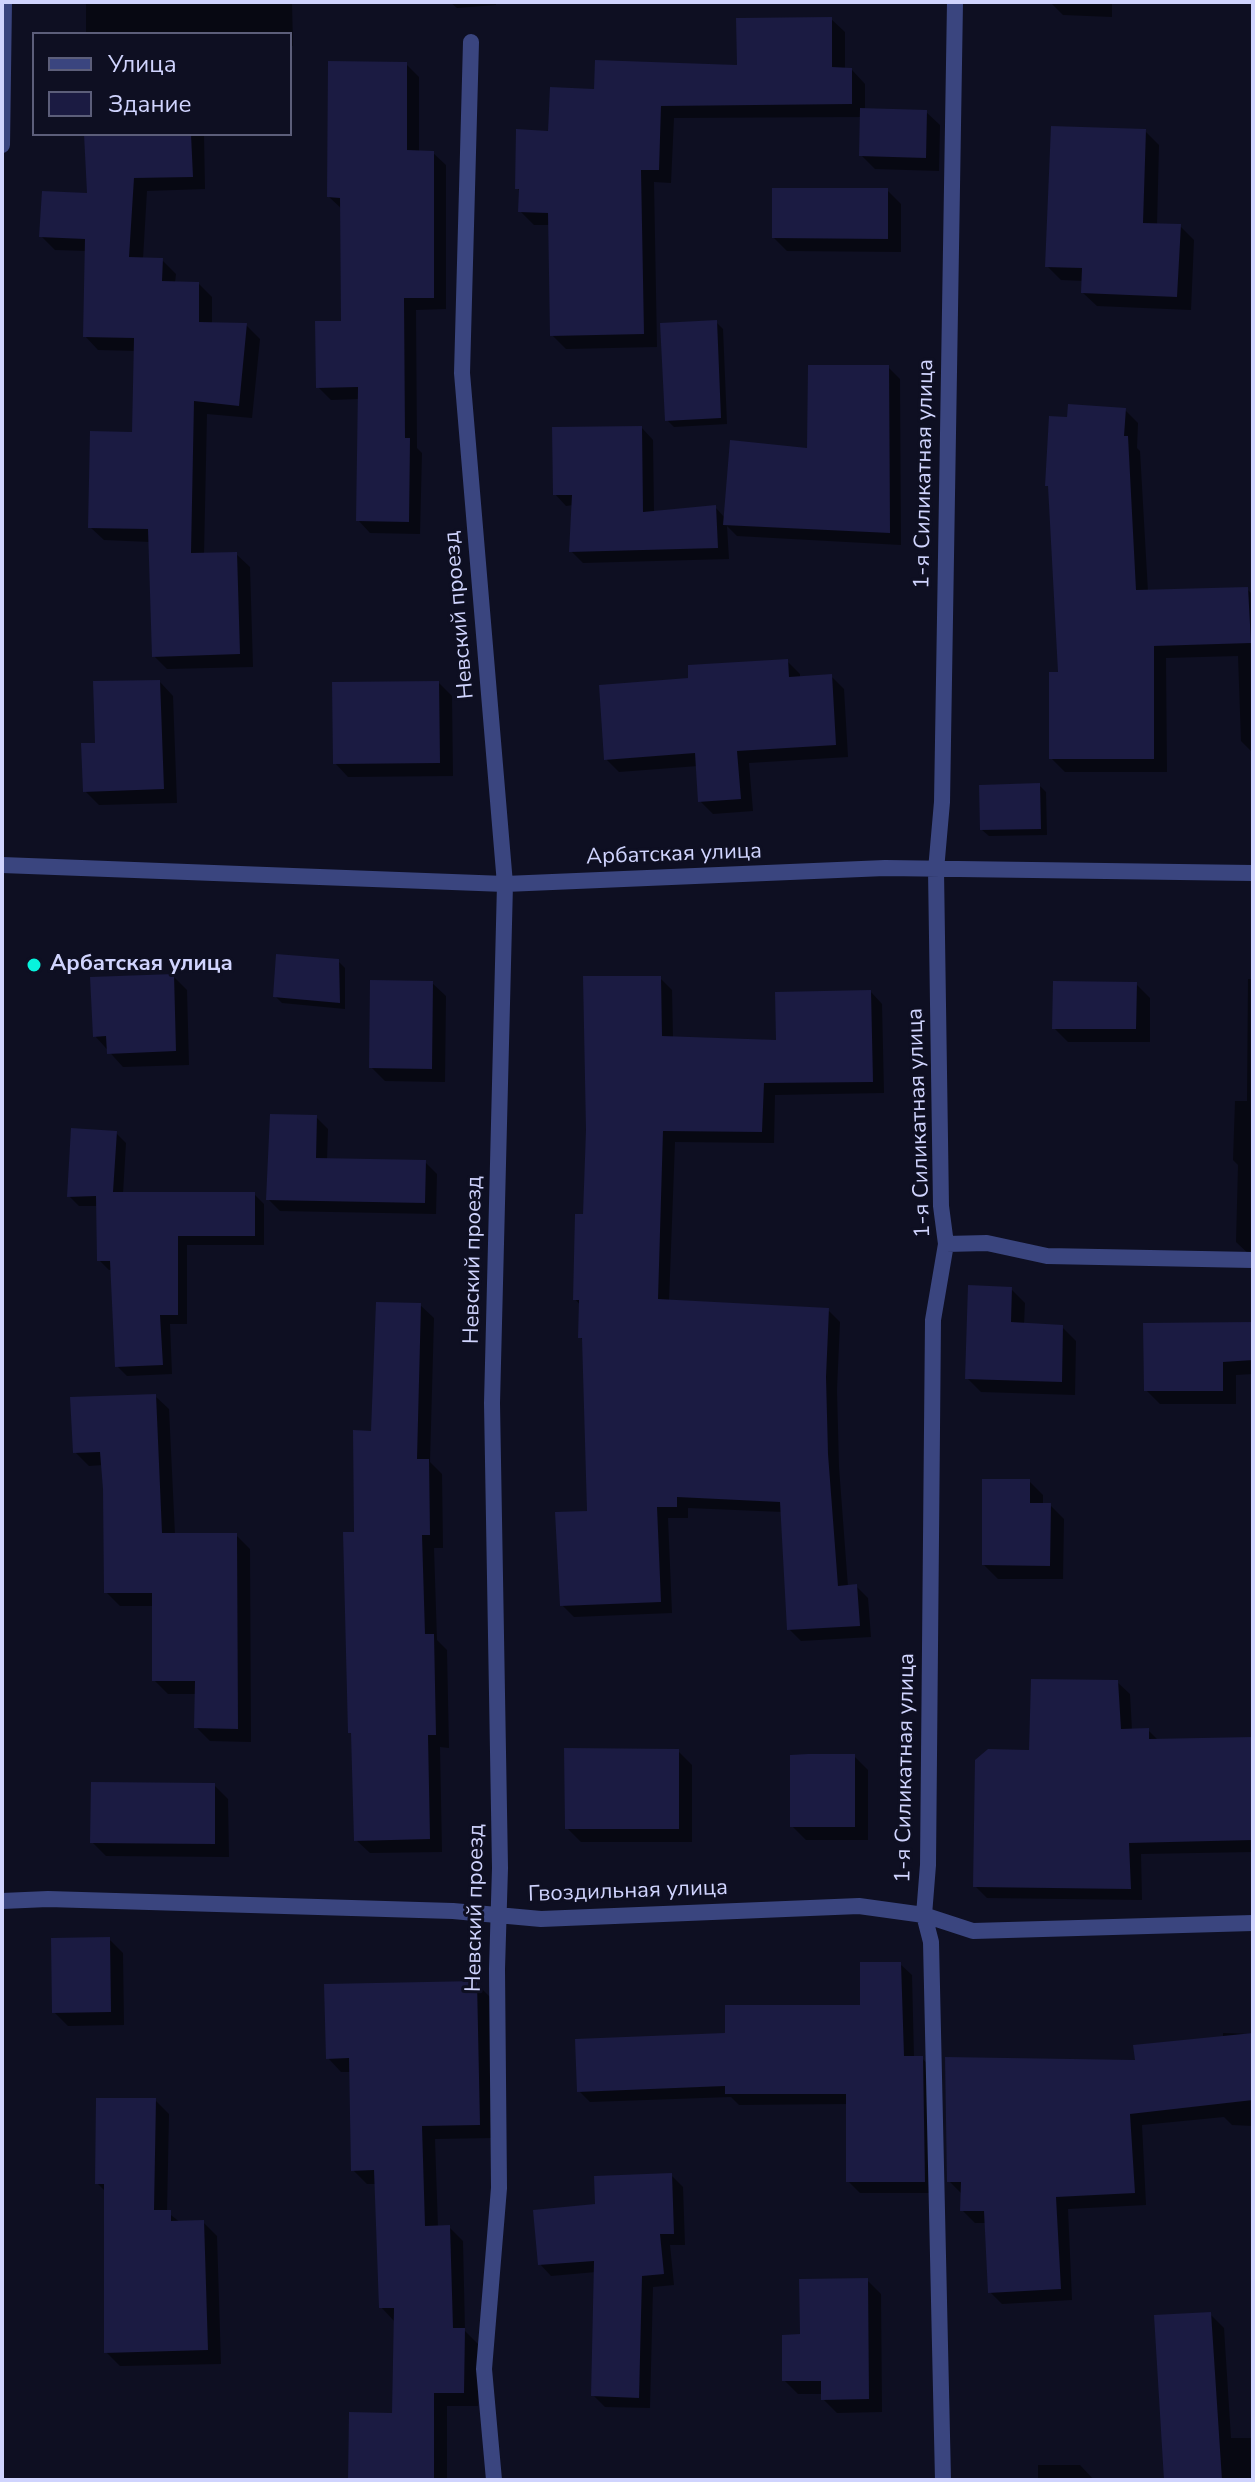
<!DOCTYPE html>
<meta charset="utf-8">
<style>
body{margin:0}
#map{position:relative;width:1255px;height:2482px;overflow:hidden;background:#0e0f22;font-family:"Nunito Sans",sans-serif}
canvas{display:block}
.frame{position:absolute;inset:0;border:4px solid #d0d4fe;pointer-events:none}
.legend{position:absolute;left:32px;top:32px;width:260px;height:104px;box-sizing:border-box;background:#0e0f22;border:2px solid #5c5e7a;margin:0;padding:10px 14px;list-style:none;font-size:24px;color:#d0d4fe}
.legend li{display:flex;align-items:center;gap:16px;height:40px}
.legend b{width:40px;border:2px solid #5c5e7a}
</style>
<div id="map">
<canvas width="1255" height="2482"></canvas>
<div class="frame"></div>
<ul class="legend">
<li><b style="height:10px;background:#3a457f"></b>Улица</li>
<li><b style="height:22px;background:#1b1b42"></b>Здание</li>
</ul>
</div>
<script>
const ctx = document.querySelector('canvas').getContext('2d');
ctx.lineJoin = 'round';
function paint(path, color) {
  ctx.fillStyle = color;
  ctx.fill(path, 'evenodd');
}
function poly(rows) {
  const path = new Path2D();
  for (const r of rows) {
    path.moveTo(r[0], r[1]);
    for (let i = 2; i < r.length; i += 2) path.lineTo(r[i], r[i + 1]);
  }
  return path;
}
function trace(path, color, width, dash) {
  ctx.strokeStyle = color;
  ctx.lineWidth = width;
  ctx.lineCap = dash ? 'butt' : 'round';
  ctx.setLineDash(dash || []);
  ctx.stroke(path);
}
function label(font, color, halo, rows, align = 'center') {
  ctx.font = font + ' "Nunito Sans",sans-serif';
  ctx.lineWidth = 6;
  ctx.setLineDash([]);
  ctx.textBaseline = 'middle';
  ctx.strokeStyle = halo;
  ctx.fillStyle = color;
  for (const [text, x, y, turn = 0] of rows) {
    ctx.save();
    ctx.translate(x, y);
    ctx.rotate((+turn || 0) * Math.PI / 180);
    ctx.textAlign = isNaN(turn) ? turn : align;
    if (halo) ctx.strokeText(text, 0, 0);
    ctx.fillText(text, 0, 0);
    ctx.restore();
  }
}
paint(poly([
 [86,2,292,2,293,46,290,46,290,34,86,34],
 [450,2,496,2,496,5,457,8],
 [1050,2,1112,2,1112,17,1063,15],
 [831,19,845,32,845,70,852,70,865,84,865,110,926,112,940,125,939,171,875,169,861,155,862,117,674,118,671,183,654,182,657,347,566,349,552,335,550,225,534,225,520,211,521,192,517,188,550,133,596,91,739,67],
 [406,64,419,77,419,152,433,153,446,165,446,309,416,310,417,448,422,453,420,534,370,533,358,520,360,399,331,400,318,387,343,323,342,209,329,197],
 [1145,131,1159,145,1157,225,1180,226,1194,240,1191,310,1097,306,1083,293,1084,281,1061,280,1047,266],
 [86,134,204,134,205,189,147,191,143,259,162,260,176,274,175,283,199,284,212,297,212,325,246,325,260,339,252,418,207,414,204,555,236,554,250,567,253,667,167,669,154,656,150,542,104,540,90,527,134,434,136,351,98,350,85,336,86,251,55,250,41,236,89,195],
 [887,190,901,204,901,252,787,251,774,238],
 [716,322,723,329,727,424,674,427,667,420],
 [888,367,900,379,901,545,737,536,727,526,729,559,583,563,571,551,573,505,566,506,555,494,642,428,653,440,654,513,715,507,725,518,809,450],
 [1125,410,1138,423,1137,448,1140,451,1148,592,1247,589,1253,595,1253,753,1241,741,1238,656,1166,658,1167,772,1065,772,1051,758,1060,674,1050,489,1047,485,1069,419],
 [787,661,800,674,800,678,831,676,844,689,848,757,749,763,753,811,713,814,700,801,698,766,619,772,606,759,690,680],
 [160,682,173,696,177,803,99,805,85,791,97,745],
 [439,683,452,696,453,776,348,777,335,763],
 [1039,785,1046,792,1047,835,989,836,982,830],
 [338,961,345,968,345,1009,282,1003,275,996],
 [173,976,187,990,189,1065,123,1067,95,1036],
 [660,978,672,990,673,1039,778,1042,871,992,882,1004,884,1093,775,1095,774,1143,675,1142,669,1301,828,1310,840,1322,837,1390,839,1467,848,1587,856,1586,868,1598,871,1637,801,1641,789,1629,783,1512,688,1508,688,1518,668,1518,672,1613,574,1617,562,1605,589,1513,584,1341,580,1337,581,1306,575,1299,585,1216],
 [1248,979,1253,979,1253,1258,1236,1242,1238,1165,1233,1160,1235,1101,1247,1101],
 [432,983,446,996,445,1082,385,1081,371,1067],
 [1136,984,1150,998,1150,1042,1068,1042,1054,1028],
 [316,1117,328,1129,327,1160,425,1162,437,1174,436,1214,280,1211,268,1199],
 [116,1133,126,1143,123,1194,254,1194,264,1204,264,1245,187,1245,187,1324,170,1324,172,1374,127,1376,117,1366,113,1270,109,1270,99,1260,98,1206,79,1206,69,1196],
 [1011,1289,1025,1303,1024,1325,1062,1327,1076,1341,1075,1395,981,1392,967,1378],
 [420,1305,434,1318,430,1462,442,1474,443,1548,434,1548,437,1640,447,1650,449,1748,440,1747,442,1852,370,1853,356,1840,353,1736,350,1732,356,1534,373,1433],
 [1253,1324,1253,1374,1236,1375,1236,1404,1160,1404,1146,1390],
 [155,1396,169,1409,175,1535,236,1535,250,1549,251,1742,210,1741,196,1727,197,1694,168,1694,154,1680,154,1606,120,1606,106,1592,103,1465,89,1466,75,1452],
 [1029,1481,1043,1495,1043,1505,1050,1505,1064,1519,1063,1579,998,1579,984,1565],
 [1117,1682,1130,1694,1132,1730,1148,1730,1159,1741,1253,1739,1253,1852,1141,1854,1142,1900,987,1898,975,1886,1031,1752],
 [678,1751,692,1765,692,1842,581,1842,567,1828],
 [854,1756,868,1770,868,1840,806,1840,792,1826],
 [214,1785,228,1799,229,1857,106,1856,92,1842],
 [109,1939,123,1953,124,2025,68,2026,54,2012],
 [900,1964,912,1975,914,2058,922,2058,933,2070,936,2193,860,2193,848,2181,848,2104,739,2105,731,2097,590,2102,579,2091,727,2035,862,2007],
 [476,1983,490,1997,494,2138,435,2139,438,2228,449,2227,463,2241,465,2331,478,2344,478,2406,447,2406,447,2480,350,2480,394,2415,394,2321,381,2307,376,2184,367,2184,353,2170,351,2072,341,2072,328,2058],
 [1223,2033,1253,2034,1253,2126,1232,2125,1224,2117,1142,2125,1146,2205,1068,2209,1072,2300,1002,2304,990,2292,987,2223,975,2223,962,2210,962,2194,949,2181,1137,2062,1223,2038],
 [155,2100,169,2114,167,2212,181,2223,203,2222,217,2236,221,2364,120,2366,106,2352,106,2192,97,2183],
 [671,2175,683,2187,685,2245,670,2245,674,2285,653,2287,650,2408,605,2407,593,2395,596,2272,551,2276,540,2264,597,2205],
 [867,2280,881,2294,882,2412,837,2413,823,2399,823,2394,798,2394,784,2380,802,2336],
 [1210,2314,1224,2328,1231,2438,1253,2438,1253,2480,1166,2480],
 [1038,2465,1080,2465,1094,2480,1038,2480]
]), '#0007');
paint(poly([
 [832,17,832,67,852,68,852,104,661,106,659,170,641,170,644,334,550,336,548,213,518,212,519,189,515,189,516,129,548,131,550,87,594,89,595,60,737,65,736,18],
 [328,61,407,62,407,150,434,151,434,298,404,298,405,438,410,438,409,522,356,521,358,387,316,388,315,321,341,321,340,198,327,197],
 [860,108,927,110,926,158,859,156],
 [1051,126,1146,129,1143,223,1181,224,1177,297,1081,293,1082,268,1045,267],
 [84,134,191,134,193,177,134,178,129,257,163,258,162,281,199,282,199,322,247,323,239,406,194,401,191,553,237,552,240,654,152,657,148,529,88,528,90,431,132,432,134,338,83,337,85,239,39,237,42,191,87,193],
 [772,188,888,188,888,239,772,238],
 [717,320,721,418,665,421,660,323],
 [808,365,889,365,890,533,723,525,730,440,807,448],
 [1068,404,1126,408,1124,436,1128,436,1136,590,1248,587,1251,643,1154,646,1154,759,1049,759,1049,672,1058,672,1048,486,1045,486,1049,416,1067,417],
 [642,426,643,512,716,505,718,548,569,552,572,495,553,495,552,427],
 [788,659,789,677,832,674,836,745,737,751,741,799,698,802,695,753,604,760,599,685,688,678,688,665],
 [160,680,164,789,83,792,81,743,95,743,93,681],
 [439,681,440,763,333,764,332,682],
 [1040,783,1041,829,980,830,979,785],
 [276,954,339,959,340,1003,273,997],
 [174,974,176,1051,107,1054,106,1036,93,1037,90,977],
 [583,976,661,976,662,1036,776,1040,775,992,871,990,873,1082,764,1083,762,1132,663,1131,658,1299,829,1308,826,1377,828,1454,838,1586,857,1584,860,1626,787,1630,780,1502,677,1497,677,1507,657,1507,661,1602,560,1606,555,1512,587,1511,582,1338,578,1338,579,1300,573,1300,575,1214,583,1214,586,1130],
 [370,980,433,981,432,1069,369,1068],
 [1053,981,1137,982,1136,1029,1052,1029],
 [270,1114,317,1115,316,1158,426,1160,425,1203,266,1200],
 [71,1128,117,1131,113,1192,255,1192,255,1236,178,1236,178,1315,160,1315,163,1365,115,1367,110,1261,97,1261,96,1196,67,1197],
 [968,1285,1012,1287,1011,1322,1063,1325,1062,1382,965,1379],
 [376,1302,421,1303,417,1459,429,1459,430,1535,422,1535,425,1634,434,1634,436,1735,428,1735,430,1839,354,1841,351,1733,348,1733,343,1532,354,1532,353,1430,371,1431],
 [1253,1322,1253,1360,1223,1362,1223,1391,1144,1391,1143,1323],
 [156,1394,162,1533,237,1533,238,1729,194,1728,195,1681,152,1681,152,1593,104,1593,103,1489,100,1452,73,1453,70,1397],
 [982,1479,1030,1479,1030,1503,1051,1503,1050,1566,982,1565],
 [1031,1679,1118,1680,1121,1729,1149,1728,1149,1739,1253,1737,1253,1840,1129,1843,1131,1889,973,1887,975,1760,988,1749,1029,1750],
 [564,1748,679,1749,679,1829,565,1829],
 [808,1754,855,1754,855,1827,790,1827,790,1755],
 [91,1782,215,1783,215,1844,90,1843],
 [110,1937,111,2012,52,2013,51,1938],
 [860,1962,901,1962,904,2056,923,2056,925,2182,846,2182,846,2094,725,2094,725,2086,577,2092,575,2039,725,2033,725,2005,860,2005],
 [477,1981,480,2125,422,2126,425,2226,450,2225,453,2328,465,2328,464,2393,434,2393,434,2480,348,2480,349,2412,392,2413,394,2308,379,2308,374,2170,351,2171,349,2058,326,2059,324,1984],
 [1253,2033,1253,2100,1130,2114,1135,2193,1056,2197,1061,2289,988,2293,984,2211,960,2211,961,2182,947,2182,945,2057,1135,2060,1133,2045],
 [96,2098,156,2098,154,2210,171,2210,171,2221,204,2220,208,2350,104,2353,104,2184,95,2184],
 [672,2173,674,2234,660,2234,664,2274,642,2276,639,2398,591,2396,594,2261,538,2265,533,2210,595,2204,594,2176],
 [868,2278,869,2399,821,2400,821,2381,782,2381,782,2335,800,2334,799,2279],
 [1211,2312,1222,2480,1164,2480,1154,2315]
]), '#1b1b42');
trace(poly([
 [471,42,462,373,505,884,492,1403,500,1868,497,1969,499,2188,484,2369,494,2480],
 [2,865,505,884,885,868,1253,873],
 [946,1244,987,1243,1047,1256,1253,1260],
 [2,1901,48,1899,453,1911,541,1919,859,1906,924,1915,973,1931,1253,1923],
 [943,2480,931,1942,924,1915,928,1865,933,1320,946,1244,941,1206,936,870,942,802,955,2]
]), '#3a457f', 16);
trace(poly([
 [2,145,4,2]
]), '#3a457f', 16);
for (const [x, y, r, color] of [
 [34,965,8,"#07f3dd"]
]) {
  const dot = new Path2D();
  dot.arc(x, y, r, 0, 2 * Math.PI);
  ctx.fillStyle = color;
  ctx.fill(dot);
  trace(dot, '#0e0f22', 3);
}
label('22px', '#d0d4fe', '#0e0f22', [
 ["1-я Силикатная улица",925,474,-89],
 ["Невский проезд",460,615,-95],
 ["Арбатская улица",674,855,-2],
 ["1-я Силикатная улица",920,1123,-92],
 ["Невский проезд",474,1260,-89],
 ["1-я Силикатная улица",906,1768,-89],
 ["Гвоздильная улица",628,1892,-2],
 ["Невский проезд",476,1908,-89]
]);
label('bold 22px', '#d0d4fe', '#0e0f22', [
 ["Арбатская улица",50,965]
], 'left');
</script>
